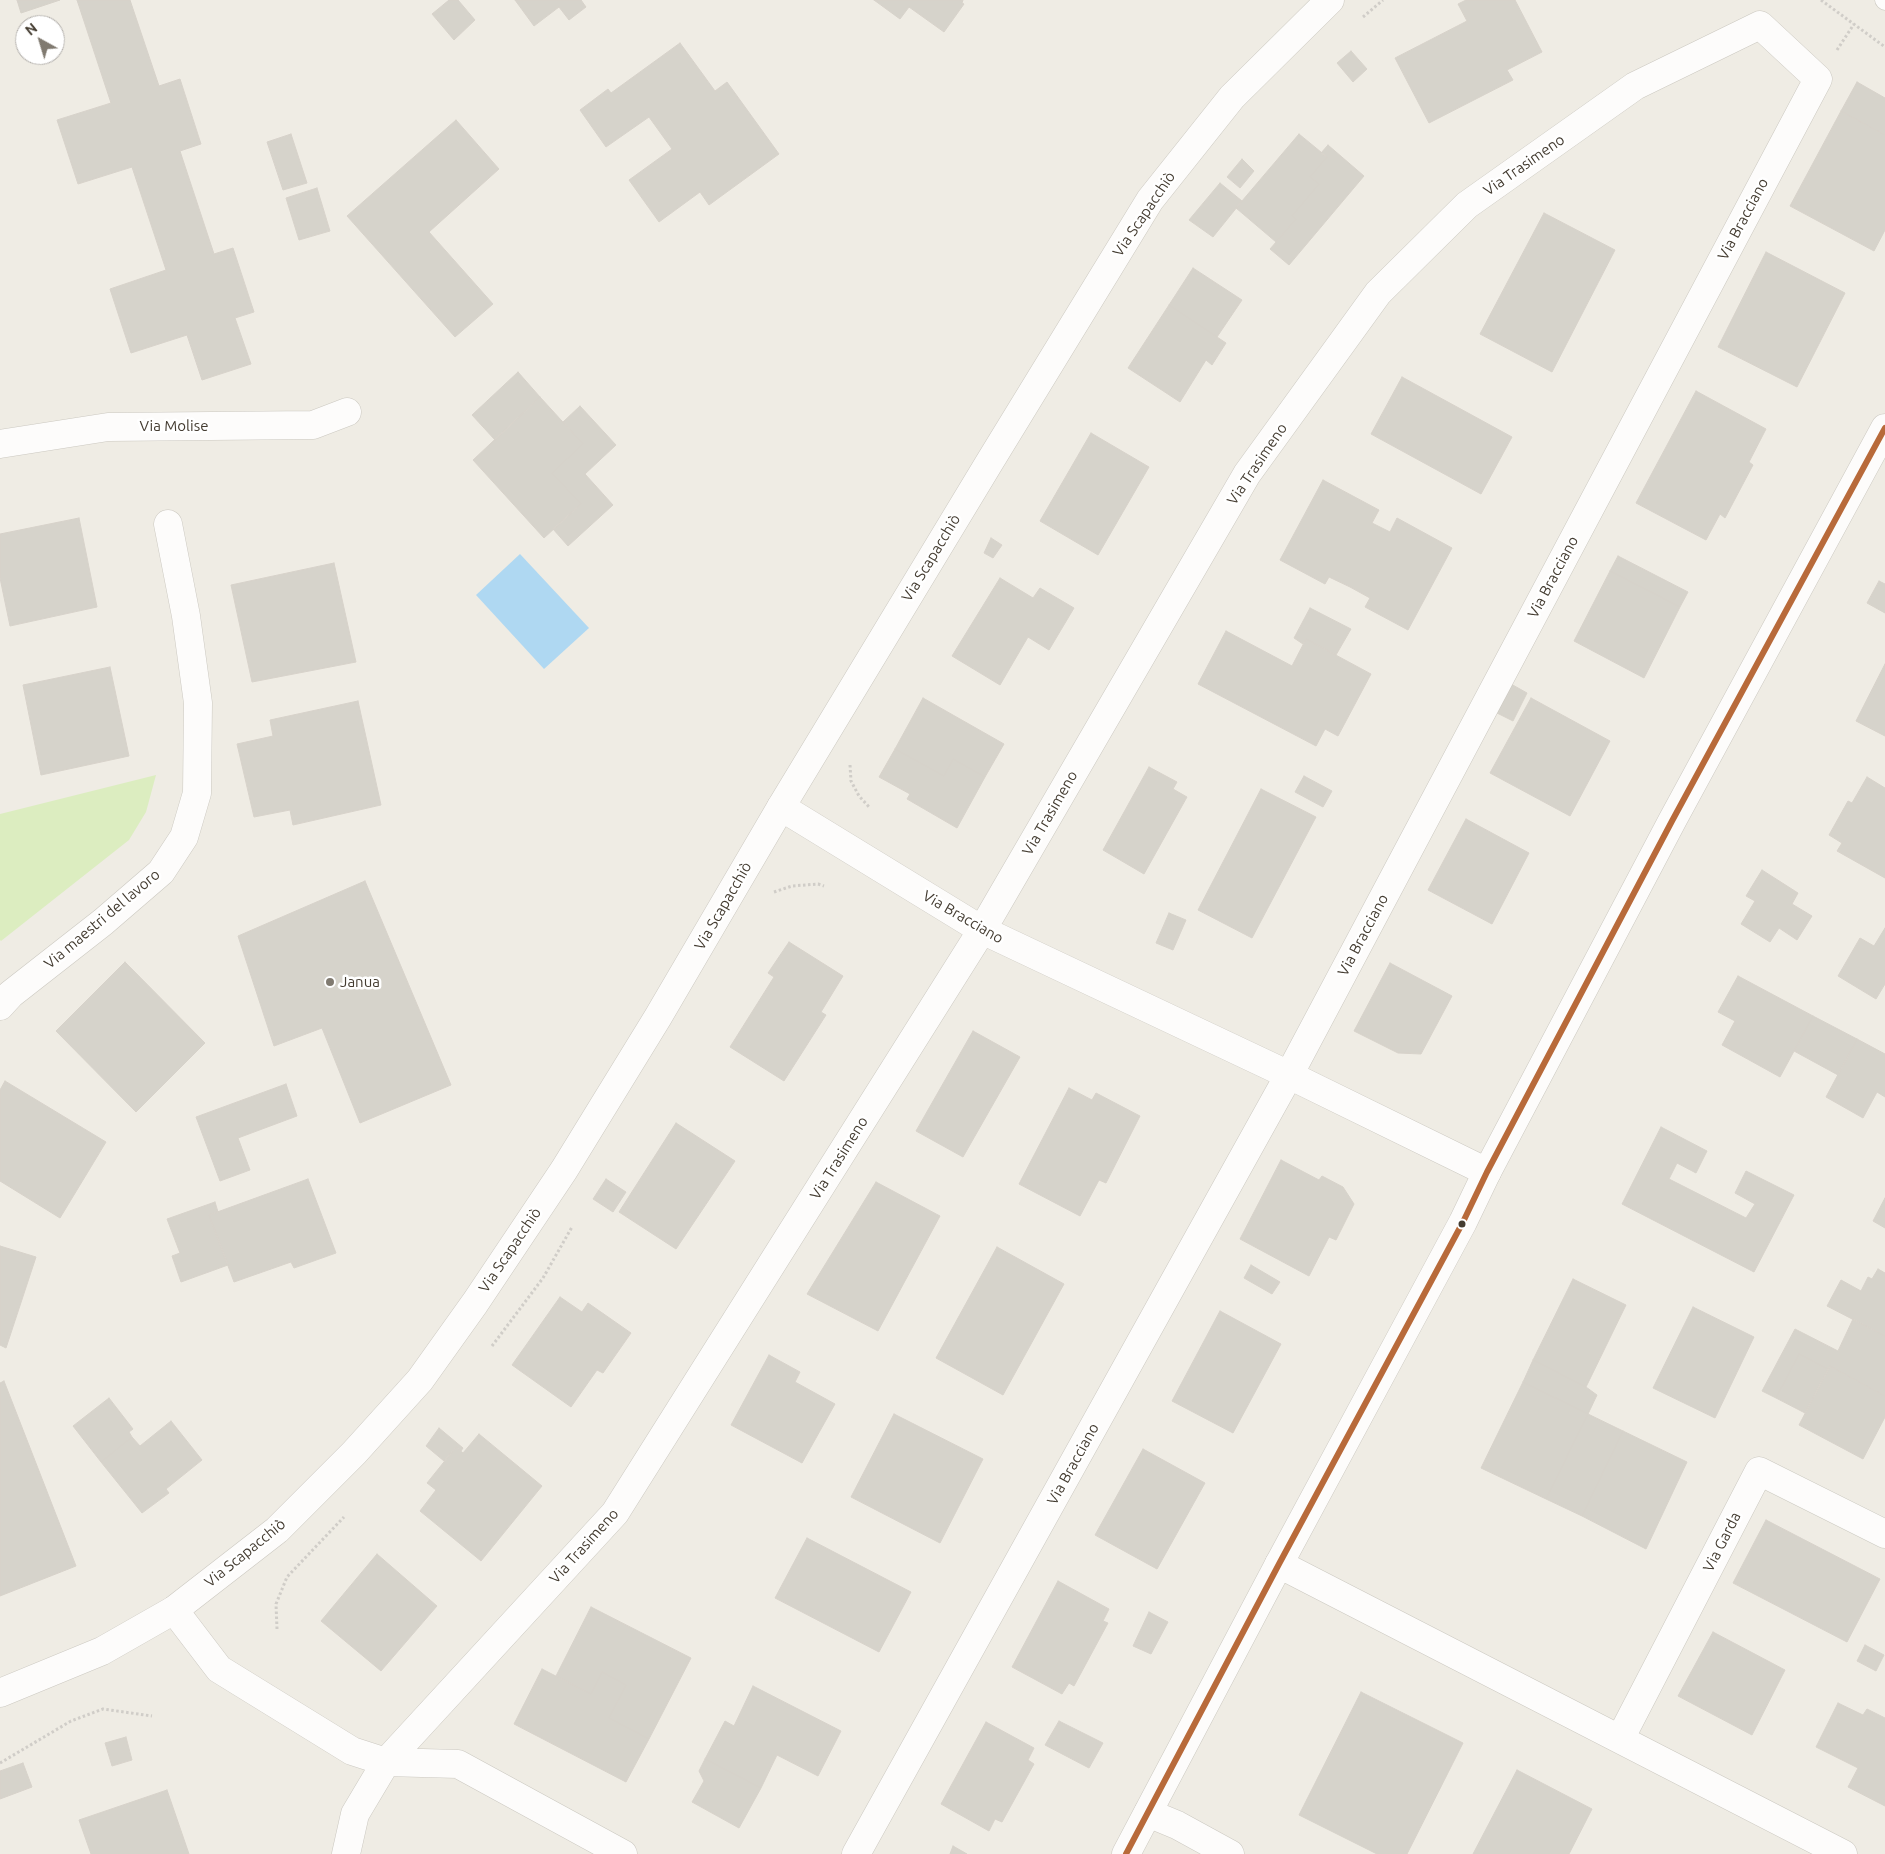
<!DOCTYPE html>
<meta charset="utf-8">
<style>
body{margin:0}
#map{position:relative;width:1885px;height:1854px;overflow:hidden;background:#efece4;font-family:Ubuntu,sans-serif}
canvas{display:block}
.north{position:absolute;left:15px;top:15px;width:50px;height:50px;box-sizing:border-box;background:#fff;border:1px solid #b4b1ad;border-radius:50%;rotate:321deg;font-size:14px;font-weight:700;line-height:20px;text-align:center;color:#443c31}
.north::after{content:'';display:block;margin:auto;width:18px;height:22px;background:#807a70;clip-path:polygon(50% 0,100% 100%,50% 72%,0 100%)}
</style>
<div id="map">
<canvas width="1885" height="1854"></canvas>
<div class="north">N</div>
</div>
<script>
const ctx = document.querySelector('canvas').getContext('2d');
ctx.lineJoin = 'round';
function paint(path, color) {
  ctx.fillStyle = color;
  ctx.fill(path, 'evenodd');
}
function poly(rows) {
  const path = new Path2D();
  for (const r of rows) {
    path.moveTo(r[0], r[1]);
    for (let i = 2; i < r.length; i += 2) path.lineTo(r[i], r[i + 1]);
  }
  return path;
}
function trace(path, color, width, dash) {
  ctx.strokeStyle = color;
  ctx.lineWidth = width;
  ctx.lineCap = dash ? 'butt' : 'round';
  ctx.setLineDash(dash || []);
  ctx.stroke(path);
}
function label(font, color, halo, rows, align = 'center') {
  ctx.font = font + ' Ubuntu,sans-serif';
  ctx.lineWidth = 5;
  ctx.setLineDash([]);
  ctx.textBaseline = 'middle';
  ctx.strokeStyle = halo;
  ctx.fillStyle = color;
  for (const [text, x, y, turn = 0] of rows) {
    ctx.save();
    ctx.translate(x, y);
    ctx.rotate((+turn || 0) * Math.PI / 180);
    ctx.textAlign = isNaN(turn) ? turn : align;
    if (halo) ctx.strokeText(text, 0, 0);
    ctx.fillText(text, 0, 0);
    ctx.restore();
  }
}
paint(poly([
 [156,775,146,812,129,840,1,941,0,940,0,814]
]), '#dcedc0');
paint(poly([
 [520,554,589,628,544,669,476,595]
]), '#afd8f2');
const building = poly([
 [17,0,60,0,21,13,17,0],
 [77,0,130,0,159,86,180,79,201,144,180,151,214,254,233,248,254,312,235,318,251,364,202,380,187,335,131,353,110,289,166,270,132,167,78,184,57,120,111,103,77,0],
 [449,0,458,0,475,20,454,40,432,14,449,0],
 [515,0,581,0,586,7,569,20,559,7,534,26,515,0],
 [874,0,963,0,962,3,964,4,944,32,909,7,900,19,874,0],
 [1466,0,1515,0,1542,52,1507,70,1513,80,1429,123,1395,58,1467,21,1458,4,1466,0],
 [680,43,715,91,727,82,779,154,709,205,700,192,659,222,629,180,672,149,649,117,606,147,580,110,608,89,611,93,680,43],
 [1351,51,1367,69,1353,82,1337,63,1351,51],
 [1857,82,1885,98,1885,135,1841,111,1857,82],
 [1841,111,1885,135,1885,230,1874,251,1790,206,1841,111],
 [456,120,499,169,429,232,493,304,455,337,347,216,456,120],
 [291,134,307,183,283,190,267,142,291,134],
 [1299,134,1327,157,1310,177,1319,184,1292,216,1296,219,1276,242,1236,208,1299,134],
 [1328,145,1364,176,1289,265,1270,249,1296,219,1292,216,1319,184,1310,177,1327,157,1321,153,1328,145],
 [1242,159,1254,171,1240,188,1227,177,1242,159],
 [1220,183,1242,201,1213,237,1189,220,1220,183],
 [317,188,330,231,299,240,286,198,317,188],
 [1544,213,1615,250,1552,372,1480,334,1544,213],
 [1766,252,1845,293,1797,387,1718,347,1766,252],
 [1193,268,1242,300,1217,337,1169,305,1193,268],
 [1169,305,1226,343,1212,365,1206,360,1180,402,1128,368,1169,305],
 [518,372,540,397,495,440,472,415,518,372],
 [1402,377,1512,437,1481,494,1371,434,1402,377],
 [1696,391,1766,429,1749,462,1753,465,1725,518,1720,514,1706,540,1636,503,1696,391],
 [540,397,583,444,552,473,581,504,544,538,473,460,540,397],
 [580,406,616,445,585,474,613,505,568,546,553,529,581,504,552,473,583,444,563,422,580,406],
 [1091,433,1149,467,1098,555,1040,521,1091,433],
 [1323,480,1379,510,1372,523,1390,532,1397,518,1452,548,1408,630,1365,607,1370,598,1350,587,1329,577,1325,584,1280,560,1323,480],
 [79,518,97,607,10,626,0,578,0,534,79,518],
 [991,538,1002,545,993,558,984,553,991,538],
 [1618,556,1688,592,1680,607,1610,571,1618,556],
 [334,563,356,662,252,682,231,585,334,563],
 [1610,571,1680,607,1644,678,1574,641,1610,571],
 [1000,578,1033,598,1040,588,1074,608,1049,650,1028,637,1000,685,952,656,1000,578],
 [1879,581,1885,584,1885,613,1867,603,1879,581],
 [1310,608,1351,629,1336,655,1306,639,1303,644,1294,638,1310,608],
 [1226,631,1292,666,1306,639,1371,674,1338,736,1325,729,1316,746,1198,684,1226,631],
 [1885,664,1885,736,1856,721,1885,664],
 [110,667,129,756,41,775,23,685,110,667],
 [1511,684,1527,693,1513,721,1497,713,1511,684],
 [923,698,1004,744,985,777,953,759,944,776,895,749,923,698],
 [1531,698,1610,741,1570,816,1490,773,1531,698],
 [358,701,381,805,293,825,290,810,254,817,237,744,273,736,270,720,358,701],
 [895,749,944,776,953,759,985,777,957,828,907,799,910,794,879,777,895,749],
 [1149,767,1177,782,1173,789,1187,797,1144,874,1103,850,1149,767],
 [1304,776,1332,791,1323,807,1295,792,1304,776],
 [1867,777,1885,788,1885,878,1837,851,1842,843,1829,835,1848,801,1852,803,1867,777],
 [1261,789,1316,817,1252,938,1198,910,1261,789],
 [1466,819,1529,853,1492,924,1428,890,1466,819],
 [1762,870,1798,893,1792,904,1812,916,1797,940,1779,928,1770,942,1741,924,1755,901,1746,896,1762,870],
 [365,881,451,1085,360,1123,322,1028,274,1046,238,936,365,881],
 [1169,913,1186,920,1173,950,1156,943,1169,913],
 [1885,928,1885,984,1876,999,1838,976,1860,938,1874,946,1885,928],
 [789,942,843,976,821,1012,826,1015,784,1081,730,1047,774,977,768,973,789,942],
 [125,962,205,1043,136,1112,56,1031,125,962],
 [1390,963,1452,996,1421,1054,1398,1053,1354,1031,1390,963],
 [1738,976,1813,1016,1780,1077,1722,1045,1735,1021,1718,1012,1738,976],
 [1813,1016,1857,1039,1838,1075,1794,1051,1813,1016],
 [973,1031,1020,1057,963,1157,916,1131,973,1031],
 [1857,1039,1885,1054,1885,1097,1877,1092,1863,1118,1826,1097,1857,1039],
 [5,1081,106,1142,60,1218,0,1181,0,1090,5,1081],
 [286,1084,297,1116,238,1138,250,1170,220,1181,196,1117,286,1084],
 [1069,1088,1092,1100,1096,1093,1140,1116,1106,1183,1099,1180,1080,1216,1019,1184,1069,1088],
 [676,1123,735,1161,676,1249,619,1212,676,1123],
 [1661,1127,1707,1151,1696,1173,1677,1163,1669,1179,1746,1218,1755,1204,1735,1193,1746,1171,1794,1195,1754,1272,1622,1204,1661,1127],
 [1281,1160,1319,1180,1322,1176,1343,1187,1354,1204,1336,1240,1329,1237,1309,1276,1240,1239,1281,1160],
 [308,1179,336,1253,294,1268,291,1262,234,1282,209,1215,308,1179],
 [606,1179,626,1192,613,1212,593,1199,606,1179],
 [876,1182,940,1216,878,1331,807,1294,876,1182],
 [1885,1198,1885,1228,1873,1221,1885,1198],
 [215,1202,218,1212,209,1215,228,1265,181,1282,172,1256,180,1253,167,1219,215,1202],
 [0,1246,36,1257,6,1348,0,1345,0,1246],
 [997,1247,1064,1284,1003,1395,936,1358,997,1247],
 [1251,1265,1280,1282,1272,1294,1244,1278,1251,1265],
 [1878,1269,1885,1273,1885,1336,1827,1306,1841,1280,1861,1291,1868,1277,1872,1279,1878,1269],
 [1573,1279,1626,1305,1586,1387,1533,1360,1573,1279],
 [560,1297,582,1312,588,1303,631,1333,603,1373,597,1370,571,1407,512,1365,560,1297],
 [1693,1307,1754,1337,1715,1418,1653,1388,1693,1307],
 [1220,1311,1281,1344,1233,1433,1172,1401,1220,1311],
 [1853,1319,1885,1336,1885,1396,1830,1366,1828,1369,1799,1354,1776,1398,1762,1391,1795,1329,1838,1351,1853,1319],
 [1799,1354,1828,1369,1805,1413,1776,1398,1799,1354],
 [769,1355,800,1372,795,1382,835,1404,802,1463,731,1425,769,1355],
 [1533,1360,1586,1387,1597,1395,1588,1414,1523,1382,1533,1360],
 [1830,1366,1885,1396,1885,1417,1863,1459,1799,1425,1830,1366],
 [4,1381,76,1566,0,1596,0,1383,4,1381],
 [1523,1382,1588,1414,1546,1499,1481,1468,1523,1382],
 [109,1398,133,1429,129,1432,132,1437,101,1462,73,1426,109,1398],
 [894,1414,983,1459,940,1543,851,1497,894,1414],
 [1588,1414,1623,1431,1582,1516,1546,1499,1588,1414],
 [171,1421,202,1460,166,1489,169,1493,142,1513,101,1462,132,1437,140,1446,171,1421],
 [439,1428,463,1448,461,1451,456,1447,444,1461,426,1446,439,1428],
 [1623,1431,1687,1462,1646,1549,1582,1516,1623,1431],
 [479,1434,542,1486,481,1561,420,1511,436,1490,427,1483,456,1447,463,1453,479,1434],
 [1143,1449,1205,1483,1157,1569,1095,1535,1143,1449],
 [1766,1520,1880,1579,1847,1642,1733,1583,1766,1520],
 [807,1538,911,1592,879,1652,775,1598,807,1538],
 [377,1554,437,1606,381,1671,321,1621,377,1554],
 [1058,1581,1109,1609,1103,1621,1108,1623,1074,1686,1069,1683,1062,1694,1012,1667,1058,1581],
 [591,1607,691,1658,649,1739,609,1718,626,1685,602,1672,591,1694,556,1676,591,1607],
 [1149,1612,1168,1622,1151,1654,1133,1646,1149,1612],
 [1713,1632,1785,1670,1752,1735,1678,1696,1713,1632],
 [1865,1645,1884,1655,1876,1671,1857,1661,1865,1645],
 [542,1669,591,1694,602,1672,626,1685,609,1718,649,1739,626,1782,514,1724,542,1669],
 [753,1686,841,1731,818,1776,777,1755,761,1788,705,1759,725,1721,734,1726,753,1686],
 [1361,1692,1463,1743,1407,1854,1377,1854,1299,1815,1361,1692],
 [1838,1703,1863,1715,1867,1709,1885,1718,1885,1806,1848,1787,1858,1768,1816,1747,1838,1703],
 [1059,1721,1103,1743,1089,1768,1045,1745,1059,1721],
 [986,1722,1034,1748,1028,1760,1034,1764,1002,1822,995,1819,989,1831,941,1804,986,1722],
 [126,1737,132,1760,112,1766,105,1743,126,1737],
 [705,1759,761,1788,739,1828,692,1802,704,1781,699,1771,705,1759],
 [23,1763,32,1787,0,1799,0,1771,23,1763],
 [1517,1770,1592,1809,1569,1854,1473,1854,1517,1770],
 [167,1790,189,1854,91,1854,79,1820,167,1790],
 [953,1846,967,1854,950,1854,953,1846]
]);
paint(building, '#d6d3cb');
trace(building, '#d7d2ca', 1);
const service = poly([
 [1884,0,1885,1]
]);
const minor = poly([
 [0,444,108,427,313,425,347,412],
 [781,807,982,930,1289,1075,1487,1172],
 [0,1006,11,994,103,922,161,872,184,837,197,793,198,703,186,616,168,524],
 [1279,1564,1843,1854],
 [174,1610,219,1669,352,1751,386,1762,458,1764,623,1854],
 [1620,1739,1759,1471,1885,1534],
 [1148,1813,1177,1825,1230,1854],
 [346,1854,355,1814,386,1762,615,1513,982,930,1247,474,1378,293,1467,205,1635,86,1760,25,1818,79,1289,1075,856,1854]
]);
const tertiary = poly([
 [0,1693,102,1651,174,1610,277,1530,354,1453,420,1380,475,1303,564,1170,658,1017,781,807,989,463,1150,200,1232,97,1330,0],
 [1126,1854,1279,1564,1463,1222,1487,1172,1672,821,1885,428]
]);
trace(service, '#cbc8c0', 19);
trace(minor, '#cbc8c0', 29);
trace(tertiary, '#cbc8c0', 29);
trace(poly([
 [1821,0,1885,47],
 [1363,17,1383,0],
 [1837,50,1854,24],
 [850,765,851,781,859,796,870,808],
 [774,892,792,886,818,884,824,886],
 [492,1346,543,1278,572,1227],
 [277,1629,276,1604,287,1577,344,1517],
 [0,1763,71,1721,103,1709,152,1716]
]), '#d0cdc8', 3, [2.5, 2.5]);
trace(service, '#fdfcfb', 18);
trace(minor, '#fdfcfb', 28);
trace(tertiary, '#fdfcfb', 28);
trace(poly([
 [1126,1854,1279,1564,1463,1222,1487,1172,1672,821,1885,428]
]), '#b86a3a', 6);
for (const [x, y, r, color] of [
 [330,982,5,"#807a70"],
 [1462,1224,4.5,"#443c31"]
]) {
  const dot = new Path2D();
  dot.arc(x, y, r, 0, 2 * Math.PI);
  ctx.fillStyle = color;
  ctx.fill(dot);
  trace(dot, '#fff', 2);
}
label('15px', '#443c31', '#fff', [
 ["Via Trasimeno",1524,165,-35],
 ["Via Scapacchiò",1144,214,-56],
 ["Via Bracciano",1743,219,-62],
 ["Via Molise",174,426],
 ["Via Trasimeno",1257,464,-56],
 ["Via Scapacchiò",931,558,-59],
 ["Via Bracciano",1553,577,-62],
 ["Via Trasimeno",1050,813,-60],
 ["Via Scapacchiò",723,906,-60],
 ["Via Bracciano",963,917,30],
 ["Via maestri del lavoro",102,919,-40],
 ["Via Bracciano",1363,935,-62],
 ["Via Trasimeno",839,1158,-58],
 ["Via Scapacchiò",510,1250,-56],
 ["Via Bracciano",1073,1464,-61],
 ["Via Garda",1722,1542,-63],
 ["Via Trasimeno",584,1546,-48],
 ["Via Scapacchiò",245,1553,-39]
]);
label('15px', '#443c31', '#fff', [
 ["Janua",340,982]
], 'left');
</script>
